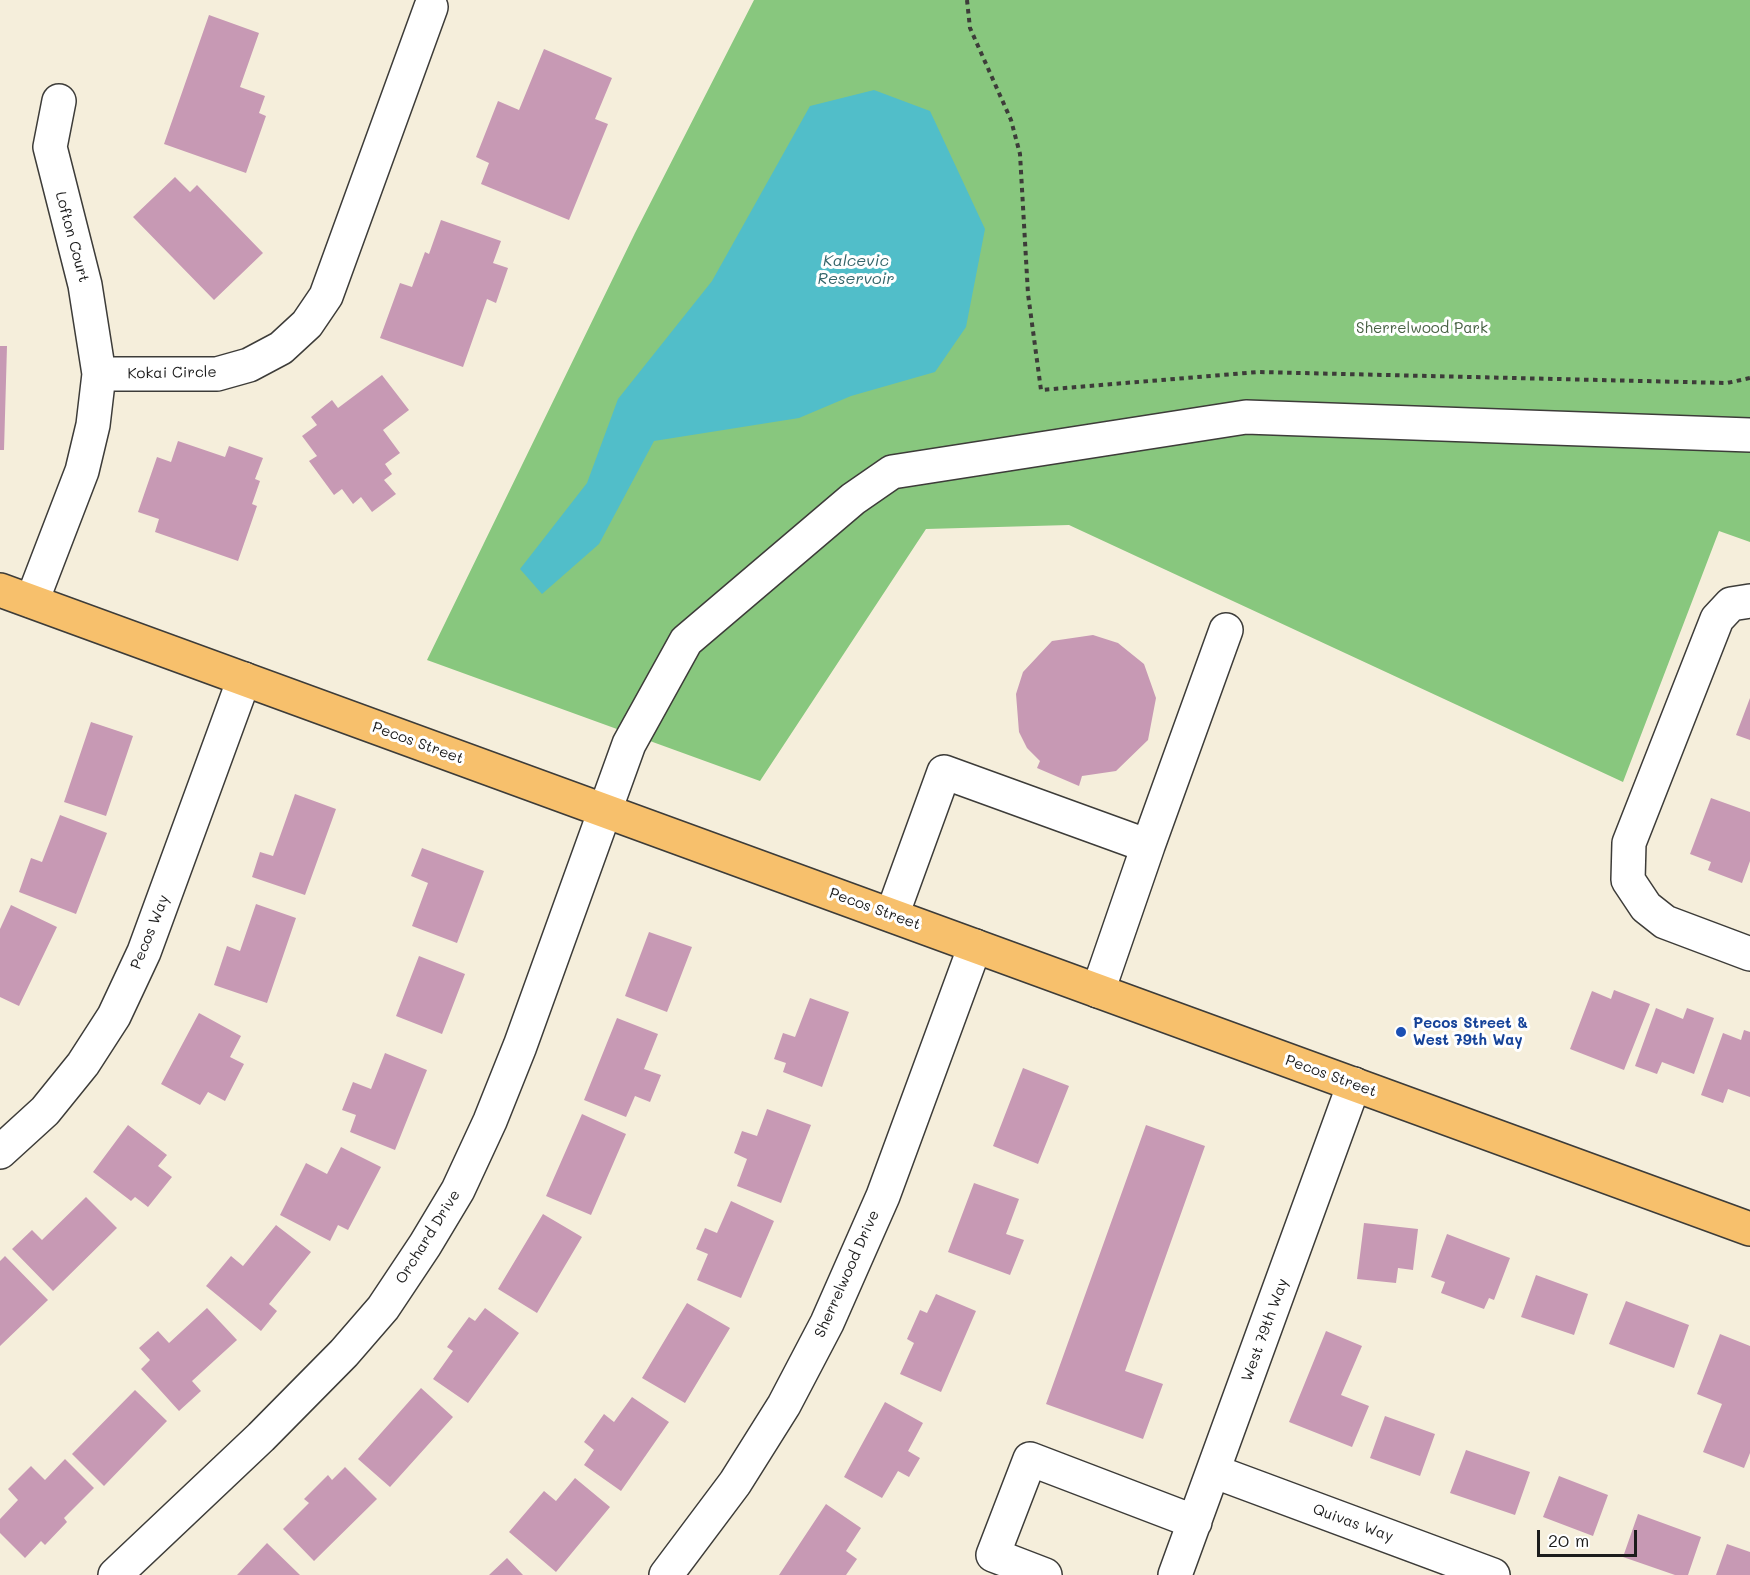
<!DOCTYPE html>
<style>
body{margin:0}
#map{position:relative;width:1750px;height:1575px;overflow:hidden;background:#f5eedb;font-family:Mali,sans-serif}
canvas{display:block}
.scale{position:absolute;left:1537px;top:1530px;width:100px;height:27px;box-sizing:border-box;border:3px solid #1c1c1c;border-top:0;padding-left:8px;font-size:18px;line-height:21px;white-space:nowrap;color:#1c1c1c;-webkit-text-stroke:4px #fff;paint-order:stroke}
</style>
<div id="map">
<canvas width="1750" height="1575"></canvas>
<div class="scale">20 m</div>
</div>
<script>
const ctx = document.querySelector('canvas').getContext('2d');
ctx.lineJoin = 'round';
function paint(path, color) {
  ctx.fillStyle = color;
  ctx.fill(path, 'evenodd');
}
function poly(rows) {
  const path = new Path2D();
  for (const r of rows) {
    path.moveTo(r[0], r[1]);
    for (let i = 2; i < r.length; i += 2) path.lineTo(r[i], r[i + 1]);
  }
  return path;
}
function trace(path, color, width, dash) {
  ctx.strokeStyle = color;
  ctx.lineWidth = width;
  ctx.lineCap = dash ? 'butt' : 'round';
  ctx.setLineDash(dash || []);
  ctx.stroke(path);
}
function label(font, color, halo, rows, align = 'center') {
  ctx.font = font + ' Mali,sans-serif';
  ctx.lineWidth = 6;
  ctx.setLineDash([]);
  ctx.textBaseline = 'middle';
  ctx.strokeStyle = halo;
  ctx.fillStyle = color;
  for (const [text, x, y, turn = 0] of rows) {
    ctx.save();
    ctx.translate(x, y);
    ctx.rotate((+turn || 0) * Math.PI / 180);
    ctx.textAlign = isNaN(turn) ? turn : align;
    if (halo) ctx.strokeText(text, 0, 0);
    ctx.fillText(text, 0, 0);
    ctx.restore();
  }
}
paint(poly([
 [754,0,1750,0,1750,542,1719,531,1623,782,1069,525,926,529,760,781,427,660,635,233]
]), '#88c77e');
paint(poly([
 [874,90,930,111,985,229,966,327,935,372,851,396,799,418,654,441,599,544,542,594,520,569,587,483,618,399,712,281,810,106]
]), '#51bec9');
paint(poly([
 [209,15,259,33,240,87,265,96,259,113,266,116,246,173,164,144],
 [544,49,612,78,595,119,608,124,569,220,481,184,489,163,476,157,498,101,519,110],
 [175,177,190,192,197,185,263,253,214,300,133,217],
 [441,220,501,241,493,263,508,268,496,303,487,299,463,367,380,338,400,283,412,287,425,252,429,254],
 [0,346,7,346,4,450,0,450],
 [382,375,409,410,383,430,400,453,385,464,392,474,384,480,396,494,372,512,361,497,353,504,342,489,334,495,309,461,317,456,302,436,317,425,311,417,332,400,338,408],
 [178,441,225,457,229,446,263,458,255,479,260,481,252,504,257,506,238,561,155,532,159,519,138,512,157,457,171,462],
 [1093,635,1118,643,1144,664,1156,698,1148,740,1116,771,1082,776,1079,786,1037,768,1040,761,1027,748,1019,732,1016,694,1023,672,1052,641],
 [1750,698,1750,740,1736,735],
 [91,722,133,736,106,816,64,802],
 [295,794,336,809,305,895,252,877,260,852,273,856],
 [1711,798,1750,812,1750,861,1742,883,1708,870,1711,862,1690,854],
 [60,815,107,833,76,914,19,892,31,858,42,862],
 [422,848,484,871,457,943,412,926,428,883,411,876],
 [256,904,296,918,267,1003,214,985,227,946,240,951],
 [11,905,57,927,19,1006,0,997,0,929],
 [649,932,692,947,667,1012,625,996],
 [419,956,465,974,442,1034,396,1016],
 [1614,990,1650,1004,1624,1070,1570,1049,1592,991,1611,999],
 [810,998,849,1012,822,1087,783,1072,786,1063,774,1059,783,1033,795,1037],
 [1656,1008,1683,1019,1687,1008,1714,1018,1694,1074,1662,1062,1657,1074,1635,1066],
 [199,1013,241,1036,230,1057,244,1064,225,1101,208,1092,200,1105,161,1084],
 [617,1018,658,1034,644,1069,661,1075,650,1102,635,1096,626,1117,584,1100],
 [1744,1030,1750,1032,1750,1097,1728,1089,1723,1103,1701,1095,1723,1033,1741,1040],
 [385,1053,427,1070,395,1150,350,1132,356,1115,342,1110,353,1082,371,1089],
 [1023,1068,1069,1086,1038,1164,993,1146],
 [767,1109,811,1125,781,1203,737,1186,747,1159,734,1153,742,1131,757,1136],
 [582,1114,626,1134,591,1215,546,1196],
 [128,1125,167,1155,158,1166,172,1177,148,1207,135,1197,131,1201,93,1172],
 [1146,1125,1205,1146,1125,1371,1163,1384,1143,1439,1046,1404],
 [341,1147,381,1167,348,1230,338,1225,330,1241,280,1215,306,1163,327,1174],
 [974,1183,1019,1199,1006,1234,1024,1240,1010,1275,948,1252],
 [86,1197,117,1228,53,1291,12,1249,32,1230,42,1240],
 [731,1201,774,1221,741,1298,697,1280,708,1254,696,1249,705,1228,717,1233],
 [543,1214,582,1237,537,1313,498,1289],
 [1364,1223,1418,1229,1413,1270,1398,1268,1396,1283,1357,1279],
 [276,1225,311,1252,269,1304,277,1311,261,1331,206,1286,231,1256,243,1266],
 [1447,1234,1510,1258,1494,1300,1489,1298,1484,1309,1441,1293,1445,1282,1431,1277],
 [5,1256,48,1300,0,1346,0,1261],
 [1536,1275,1588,1294,1574,1335,1521,1317],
 [936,1294,976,1311,941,1392,900,1374,914,1343,907,1339,920,1310,927,1313],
 [1626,1301,1689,1325,1674,1368,1609,1344],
 [687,1303,730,1328,685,1403,642,1378],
 [207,1308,237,1340,192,1381,201,1391,179,1411,141,1369,150,1360,139,1348,158,1331,169,1343],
 [485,1308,519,1333,468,1403,433,1379,453,1351,447,1347,469,1317,475,1321],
 [1326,1331,1362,1346,1341,1395,1369,1406,1352,1447,1289,1422],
 [1720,1334,1750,1346,1750,1453,1744,1468,1703,1452,1722,1404,1697,1394],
 [421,1388,453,1417,390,1487,358,1459],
 [135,1390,167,1421,104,1486,72,1454],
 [632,1397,669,1422,621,1491,584,1465,594,1450,584,1442,604,1414,614,1422],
 [885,1402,923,1423,908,1451,920,1458,909,1477,898,1471,882,1498,844,1477],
 [1385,1416,1435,1434,1420,1476,1370,1458],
 [1466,1450,1530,1472,1515,1515,1450,1493],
 [65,1459,94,1488,64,1518,67,1522,45,1545,41,1541,25,1558,0,1533,0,1519,18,1500,8,1489,31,1466,45,1480],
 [345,1467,377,1499,314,1561,283,1529,309,1503,304,1499,328,1475,332,1480],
 [1559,1476,1608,1495,1593,1536,1543,1517],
 [575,1478,610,1507,556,1572,509,1532,544,1491,556,1501],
 [826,1504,861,1528,846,1551,857,1559,846,1575,779,1575],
 [1638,1514,1701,1537,1688,1575,1675,1575,1623,1557],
 [267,1543,300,1575,237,1575],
 [1727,1544,1750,1552,1750,1575,1716,1575],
 [507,1558,523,1575,489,1575]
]), '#c799b4');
const minor = poly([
 [99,374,217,374,249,365,281,348,307,324,326,296,431,7],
 [32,601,82,471,93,425,99,374,85,285,50,147,59,101],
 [1750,601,1731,604,1717,619,1629,843,1628,880,1646,907,1665,922,1750,954],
 [1148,846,1226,630],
 [892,915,944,772,1148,846,1098,991],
 [0,1152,45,1111,83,1064,114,1016,144,952,244,679],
 [1213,1471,1493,1575],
 [115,1575,261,1437,344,1353,383,1308,425,1245,458,1190,490,1121,520,1046,629,744,686,641,853,499,892,472,1246,417,1750,435],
 [666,1575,735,1483,784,1405,827,1323,883,1196,975,946],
 [1045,1575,993,1555,1030,1459,1195,1522],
 [1175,1575,1354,1084]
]);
const major = poly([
 [0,590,1750,1229]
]);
trace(minor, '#3d3c39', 36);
trace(major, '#3d3c39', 36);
trace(poly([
 [967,0,970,28,1011,120,1020,154,1028,294,1041,390,1258,372,1727,383,1750,378]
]), '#3d3c39', 4, [4.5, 4.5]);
trace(minor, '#fff', 33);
trace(major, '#f7c06c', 33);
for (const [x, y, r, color] of [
 [1401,1032,6,"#1a4fb4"]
]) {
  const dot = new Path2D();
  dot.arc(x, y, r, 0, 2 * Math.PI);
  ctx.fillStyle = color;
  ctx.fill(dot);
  trace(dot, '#fff', 2);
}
label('15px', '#1c1c1c', '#fff', [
 ["Lofton Court",72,237,75],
 ["Kokai Circle",172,373,-1],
 ["Pecos Street",418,743,20],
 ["Pecos Street",875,909,20],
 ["Pecos Way",150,932,-68],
 ["Pecos Street",1331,1076,20],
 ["Orchard Drive",428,1237,-58],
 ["Sherrelwood Drive",847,1274,-66],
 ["West 79th Way",1265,1330,-70],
 ["Quivas Way",1353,1523,20]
]);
label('15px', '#476043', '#fff', [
 ["Sherrelwood Park",1422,328]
]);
label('bold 15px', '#164399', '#fff', [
 ["Pecos Street &",1413,1023],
 ["West 79th Way",1413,1040]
], 'left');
label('italic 16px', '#34656a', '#fff', [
 ["Kalcevic",856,261],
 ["Reservoir",856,279]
]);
</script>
